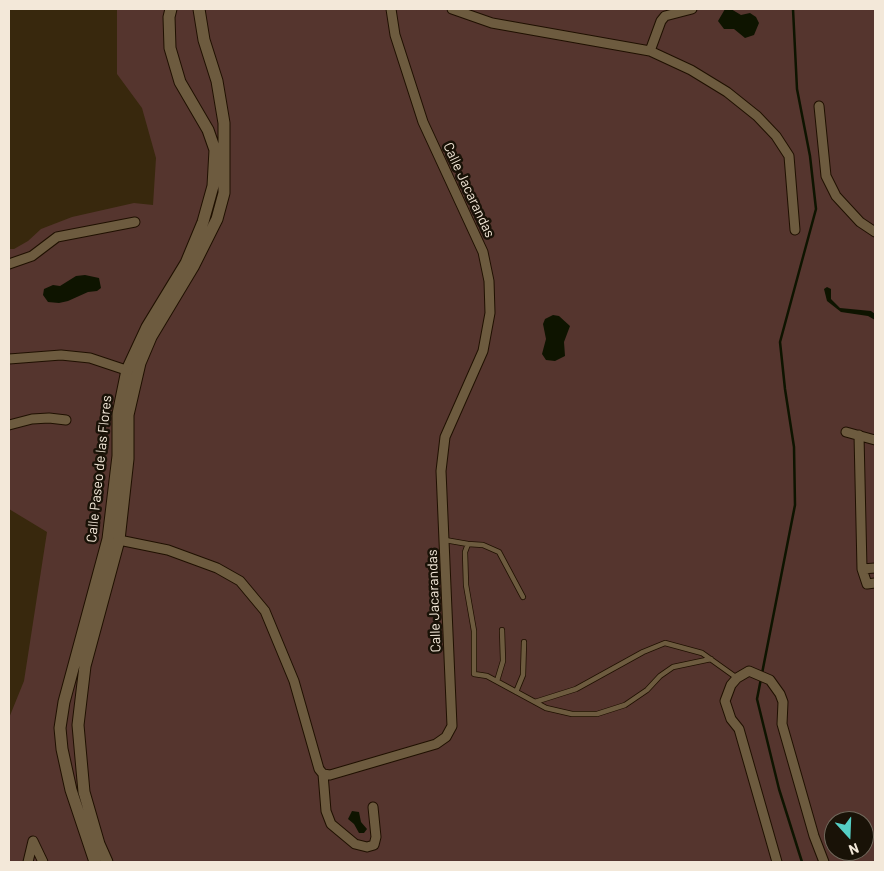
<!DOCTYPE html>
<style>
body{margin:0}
#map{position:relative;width:884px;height:871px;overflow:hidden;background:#38280d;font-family:Barlow,sans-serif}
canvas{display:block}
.frame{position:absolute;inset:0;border:10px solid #f3e8d9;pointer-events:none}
.north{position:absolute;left:824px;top:811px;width:50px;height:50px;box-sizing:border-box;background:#191207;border:1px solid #70685b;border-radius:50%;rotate:160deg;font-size:14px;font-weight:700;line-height:20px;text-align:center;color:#f3e8d9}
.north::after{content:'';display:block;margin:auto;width:18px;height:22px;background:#55cec5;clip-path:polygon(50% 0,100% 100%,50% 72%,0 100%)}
</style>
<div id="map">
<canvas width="884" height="871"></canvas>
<div class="frame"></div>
<div class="north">N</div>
</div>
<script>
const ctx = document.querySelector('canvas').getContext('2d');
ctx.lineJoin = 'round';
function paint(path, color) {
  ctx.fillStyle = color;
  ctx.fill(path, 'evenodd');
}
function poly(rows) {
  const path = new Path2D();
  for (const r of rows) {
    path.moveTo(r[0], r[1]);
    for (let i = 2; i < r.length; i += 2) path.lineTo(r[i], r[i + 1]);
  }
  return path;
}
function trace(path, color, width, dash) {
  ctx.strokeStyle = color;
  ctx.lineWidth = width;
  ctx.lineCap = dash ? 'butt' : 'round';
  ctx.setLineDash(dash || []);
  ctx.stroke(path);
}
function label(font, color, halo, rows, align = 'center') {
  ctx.font = font + ' Barlow,sans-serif';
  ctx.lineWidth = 5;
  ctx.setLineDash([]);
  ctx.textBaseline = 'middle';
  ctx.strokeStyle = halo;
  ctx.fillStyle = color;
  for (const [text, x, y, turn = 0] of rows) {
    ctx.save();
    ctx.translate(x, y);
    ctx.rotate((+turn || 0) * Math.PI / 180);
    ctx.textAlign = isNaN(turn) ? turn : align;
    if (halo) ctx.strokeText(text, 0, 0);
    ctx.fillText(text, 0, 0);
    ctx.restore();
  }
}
paint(poly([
 [117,9,875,9,875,862,9,862,9,718,24,681,47,532,9,509,9,249,14,249,28,241,41,229,72,217,134,203,153,205,156,158,142,108,117,74],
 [834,821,864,821,864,851,834,851]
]), '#55352e');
paint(poly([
 [725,9,731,9,741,15,750,13,756,17,759,23,754,35,745,38,734,29,724,29,718,21],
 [85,275,99,278,101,288,97,291,88,292,68,301,59,303,48,302,43,295,44,289,53,285,60,286,76,276],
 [827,287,831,289,831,299,840,308,871,311,875,314,875,320,868,316,841,312,827,301,824,289],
 [553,315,559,316,570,326,564,342,565,356,555,361,546,360,542,354,546,339,543,324,545,319],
 [352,811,359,812,361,822,367,829,364,833,359,833,354,824,348,819]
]), '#0e1400');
trace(poly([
 [793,9,797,89,810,156,816,209,780,342,785,389,794,447,795,505,757,699,779,789,802,862]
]), '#0e1400', 2.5);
const service = poly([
 [445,540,468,544,465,552,466,585,474,631,474,674,487,676,546,708,572,714,597,714,625,705,647,690,660,676,673,667,711,659],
 [468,544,483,545,499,552,523,597],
 [497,681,503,661,502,630],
 [516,692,523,675,524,642],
 [535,702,576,689,643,652,665,643,702,653,737,678]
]);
const minor = poly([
 [452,9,492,23,650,51,691,70,727,92,757,116,776,136,789,156,795,230],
 [650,51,661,21,665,16,692,9],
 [819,106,826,176,836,196,860,222,875,232],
 [9,264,32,256,57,237,135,222],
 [9,359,61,355,90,358,132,372],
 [9,425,32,419,49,418,66,420],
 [846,432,875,440],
 [859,435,862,569,867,584,875,583],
 [114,539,168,550,217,568,240,581,265,611,294,681,319,769,323,774,326,811,331,824,355,844,367,847,374,845,376,837,373,807],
 [862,569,875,568],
 [323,774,330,775,436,744,446,737,452,726,441,471,445,437,483,351,490,313,489,281,483,252,423,122,395,35,391,9],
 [28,862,33,841,43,862],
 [777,862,739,729,731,719,725,701,731,685,737,678,749,671,770,680,780,694,783,702,782,724,814,836,824,862]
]);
const tertiary = poly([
 [95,862,71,790,62,749,60,728,64,702,108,539,118,456,118,414,127,370,147,327,186,263,203,222,213,186,215,150,208,130,180,82,170,48,169,17,171,9],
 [107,862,99,844,84,792,78,725,85,666,119,540,128,459,128,415,140,363,151,337,193,267,217,219,224,193,224,123,217,81,204,40,199,9]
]);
trace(service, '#1f1000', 6);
trace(minor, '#1f1000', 11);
trace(tertiary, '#1f1000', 13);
trace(service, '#6d5b3f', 4.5);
trace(minor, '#6d5b3f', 9);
trace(tertiary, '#6d5b3f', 11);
label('14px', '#f3e8d9', '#191207', [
 ["Calle Jacarandas",469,190,65],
 ["Calle Paseo de las Flores",99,469,-84],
 ["Calle Jacarandas",434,601,-92]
]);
</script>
